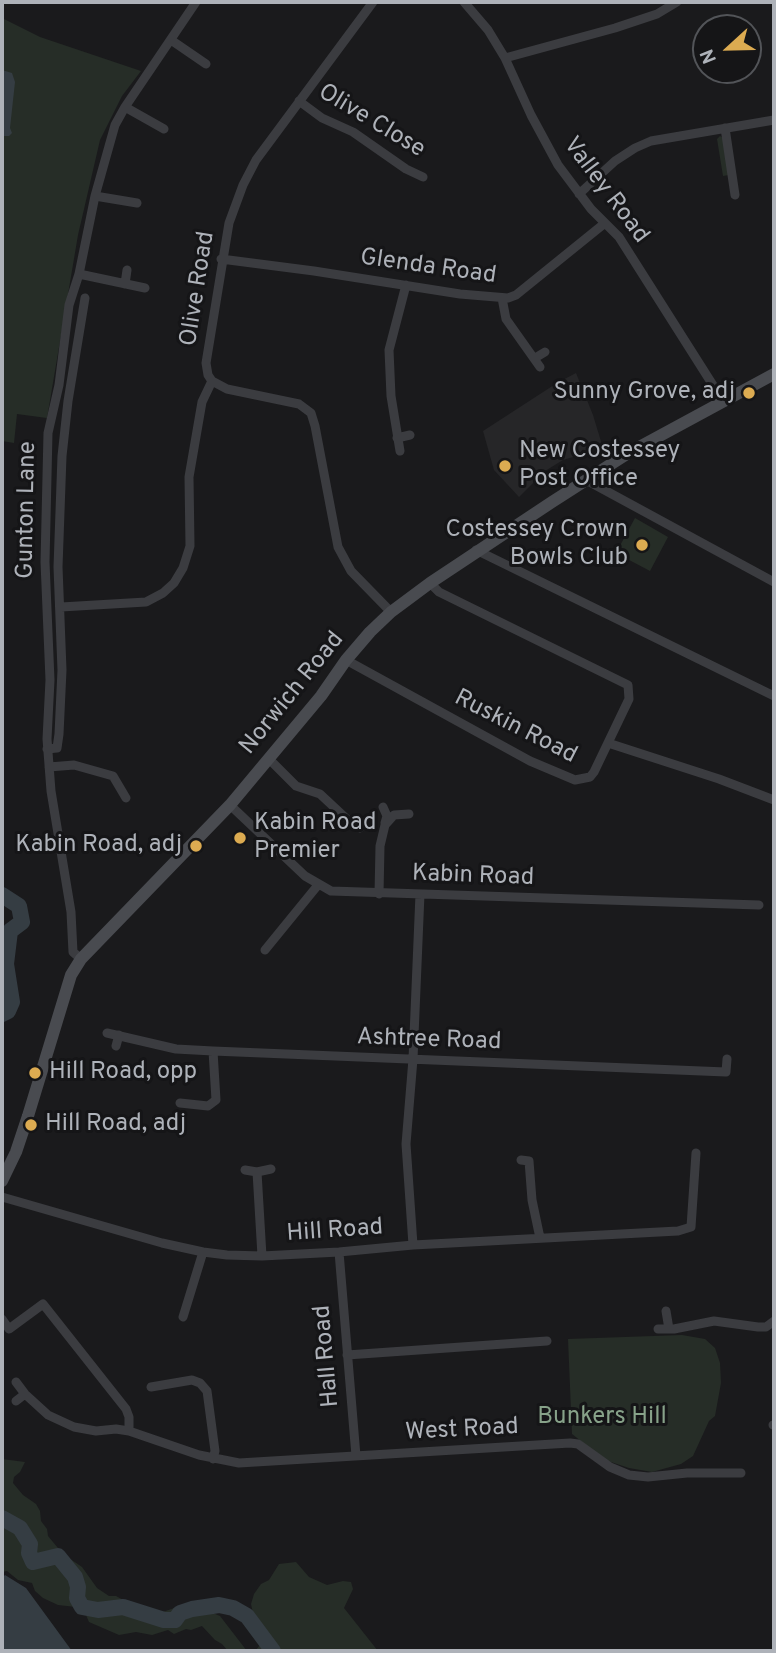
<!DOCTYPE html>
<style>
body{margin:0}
#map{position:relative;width:776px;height:1653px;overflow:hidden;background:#1a1a1c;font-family:Overpass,sans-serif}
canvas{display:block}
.frame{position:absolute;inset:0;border:4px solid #aeb2b9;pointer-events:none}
.north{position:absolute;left:692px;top:14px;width:70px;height:70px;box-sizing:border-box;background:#151517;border:2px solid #525458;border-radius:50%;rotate:248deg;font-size:19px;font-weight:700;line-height:28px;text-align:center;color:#aeb2b9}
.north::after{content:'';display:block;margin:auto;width:24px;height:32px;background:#dcab51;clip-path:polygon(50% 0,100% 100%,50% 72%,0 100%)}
</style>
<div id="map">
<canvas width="776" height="1653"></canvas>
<div class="frame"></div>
<div class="north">N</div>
</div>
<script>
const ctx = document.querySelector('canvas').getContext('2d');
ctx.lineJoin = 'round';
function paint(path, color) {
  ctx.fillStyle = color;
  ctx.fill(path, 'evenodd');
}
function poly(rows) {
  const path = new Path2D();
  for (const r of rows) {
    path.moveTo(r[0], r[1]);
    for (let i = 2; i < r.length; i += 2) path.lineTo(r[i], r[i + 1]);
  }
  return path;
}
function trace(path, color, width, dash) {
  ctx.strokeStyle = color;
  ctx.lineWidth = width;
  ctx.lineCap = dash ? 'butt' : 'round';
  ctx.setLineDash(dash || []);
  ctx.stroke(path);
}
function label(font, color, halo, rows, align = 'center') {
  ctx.font = font + ' Overpass,sans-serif';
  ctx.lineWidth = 6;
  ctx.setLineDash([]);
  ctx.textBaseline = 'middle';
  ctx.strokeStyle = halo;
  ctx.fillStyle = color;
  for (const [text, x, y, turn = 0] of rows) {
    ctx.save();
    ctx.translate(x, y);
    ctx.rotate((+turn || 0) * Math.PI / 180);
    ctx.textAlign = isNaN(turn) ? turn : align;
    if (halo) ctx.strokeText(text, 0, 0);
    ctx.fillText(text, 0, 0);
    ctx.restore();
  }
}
paint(poly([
 [576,373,593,415,603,448,563,460,545,471,519,497,494,470,483,431,557,383]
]), '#262628');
paint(poly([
 [2,18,40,37,141,71,122,96,100,140,78,235,47,418,17,414,14,443,2,441],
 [720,136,723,138,729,175,723,176,717,139],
 [635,518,668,537,650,571,616,553],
 [682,1335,705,1339,715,1348,720,1363,721,1383,715,1416,709,1421,693,1456,681,1464,652,1472,629,1468,605,1460,572,1434,568,1339],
 [2,1459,25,1462,20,1472,14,1477,13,1483,23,1495,36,1504,40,1511,41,1521,47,1529,48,1536,63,1554,82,1567,97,1588,109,1596,116,1596,125,1601,137,1614,145,1618,189,1603,220,1616,247,1651,228,1651,222,1644,215,1640,202,1626,191,1630,186,1629,174,1634,168,1630,152,1635,136,1632,119,1635,89,1622,86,1615,76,1607,58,1605,43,1598,35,1591,32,1583,18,1580,7,1571,2,1572],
 [296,1562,309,1577,327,1585,343,1581,351,1582,353,1589,344,1608,378,1651,255,1651,260,1645,251,1604,254,1594,261,1584,269,1580,279,1564]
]), '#262d27');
paint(poly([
 [2,70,12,73,15,82,10,128,12,133,9,136,2,136],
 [5,1575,26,1588,72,1651,2,1651,2,1578]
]), '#353d43');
trace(poly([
 [2,895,19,906,22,922,10,931,6,964,12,1002,8,1011,2,1014],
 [2,1518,20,1528,30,1544,29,1553,33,1562,58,1556,75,1577,78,1587,77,1598,82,1607,98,1610,123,1607,164,1620,175,1620,180,1613,192,1609,219,1605,233,1608,247,1616,273,1651]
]), '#353d43', 16);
trace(poly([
 [464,2,488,30,505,58,531,115,558,165,591,209,619,237,723,401],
 [171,40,206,64],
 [505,58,615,28,657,14,677,2],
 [299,101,322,118,353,132,406,169,423,177],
 [125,107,164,129],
 [725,128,735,195],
 [579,194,615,161,635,148,651,141,774,120],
 [95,196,137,203],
 [221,259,314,271,460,294,508,298,516,295,605,223],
 [79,274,145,288],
 [125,284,127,270],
 [502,298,506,319,540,367],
 [535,358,545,352],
 [212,381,227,389,299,404,311,413,315,426,338,547,351,571,391,612],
 [397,438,410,435],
 [400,451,391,396,389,350,406,285],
 [586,480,774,582],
 [476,550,774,696],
 [61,607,146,602,163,593,174,583,183,568,190,546,189,477,202,402,212,381,208,375,206,363,229,223,243,185,256,160,373,2],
 [346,660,530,761,575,780,590,777,594,772,629,699,628,685,439,592,430,583],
 [608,743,719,779,774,800],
 [47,749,57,748,59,734,62,670,58,567,62,456,68,401,85,298],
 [269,759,296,786,320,794,350,822,360,828],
 [49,767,74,765,113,776,126,798],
 [230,805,305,876,331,891,759,905],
 [383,807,387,816,385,823],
 [379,894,380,846,385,825,394,815,409,814],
 [265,950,318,885],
 [81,959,73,952,71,912,51,791,47,739,50,680,45,562,48,433,59,385,69,305,79,274,95,196,115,125,125,107,196,2],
 [107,1033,176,1049,213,1051,726,1072,727,1059],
 [116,1046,119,1035],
 [180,1103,208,1106,216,1100,213,1051],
 [521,1160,529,1161,532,1200,540,1238],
 [245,1170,257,1172,262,1256],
 [257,1172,271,1169],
 [2,1197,162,1243,203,1252,227,1255,262,1256,339,1252,413,1245,678,1231,691,1227,696,1153],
 [413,1245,406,1144,413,1059,420,894],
 [339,1252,356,1456],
 [666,1311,669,1329],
 [183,1317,203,1252],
 [2,1319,9,1329,43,1304,126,1409,129,1417,129,1431],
 [658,1329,674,1329,714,1321,758,1327,766,1327,774,1321],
 [347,1355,547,1341],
 [16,1382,25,1394,48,1415,74,1427,96,1431,116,1429,129,1431,199,1455,239,1463,570,1443,578,1444,610,1467,629,1475,648,1477,687,1473,741,1473],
 [151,1387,192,1380,200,1383,207,1391,215,1451,213,1459],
 [16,1401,25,1394],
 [773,1425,774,1425]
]), '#3b3c40', 9);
trace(poly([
 [2,1181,16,1152,28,1116,71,975,81,959,230,805,321,696,346,660,370,632,391,612,430,583,552,502,630,452,774,374]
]), '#494b50', 12);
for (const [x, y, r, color] of [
 [749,393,7,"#dcab51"],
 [505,466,7,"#dcab51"],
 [642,545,7,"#dcab51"],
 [240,838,7,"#dcab51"],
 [196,846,7,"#dcab51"],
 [35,1073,7,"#dcab51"],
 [31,1125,7,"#dcab51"]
]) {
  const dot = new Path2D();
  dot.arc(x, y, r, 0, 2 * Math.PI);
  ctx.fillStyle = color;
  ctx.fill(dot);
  trace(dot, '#151517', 2.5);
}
label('24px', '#aeb2b9', '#151517', [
 ["Olive Close",371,122,31],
 ["Valley Road",605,191,53],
 ["Glenda Road",428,268,8],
 ["Olive Road",199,289,-81],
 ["Gunton Lane",28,510,-89],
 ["Norwich Road",293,694,-51],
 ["Ruskin Road",515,728,27],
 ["Kabin Road",473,877,2],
 ["Ashtree Road",429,1041,2],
 ["Hill Road",335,1232,-4],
 ["Hall Road",328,1356,-95],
 ["West Road",462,1431,-3]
]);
label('24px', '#aeb2b9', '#151517', [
 ["Sunny Grove, adj",735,393,"right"],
 ["New Costessey",519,452],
 ["Post Office",519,480],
 ["Costessey Crown",628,531,"right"],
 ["Bowls Club",628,559,"right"],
 ["Kabin Road",254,824],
 ["Premier",254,852],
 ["Kabin Road, adj",182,846,"right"],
 ["Hill Road, opp",49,1073],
 ["Hill Road, adj",45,1125]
], 'left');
label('24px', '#87a289', '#151517', [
 ["Bunkers Hill",602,1418]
]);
</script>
